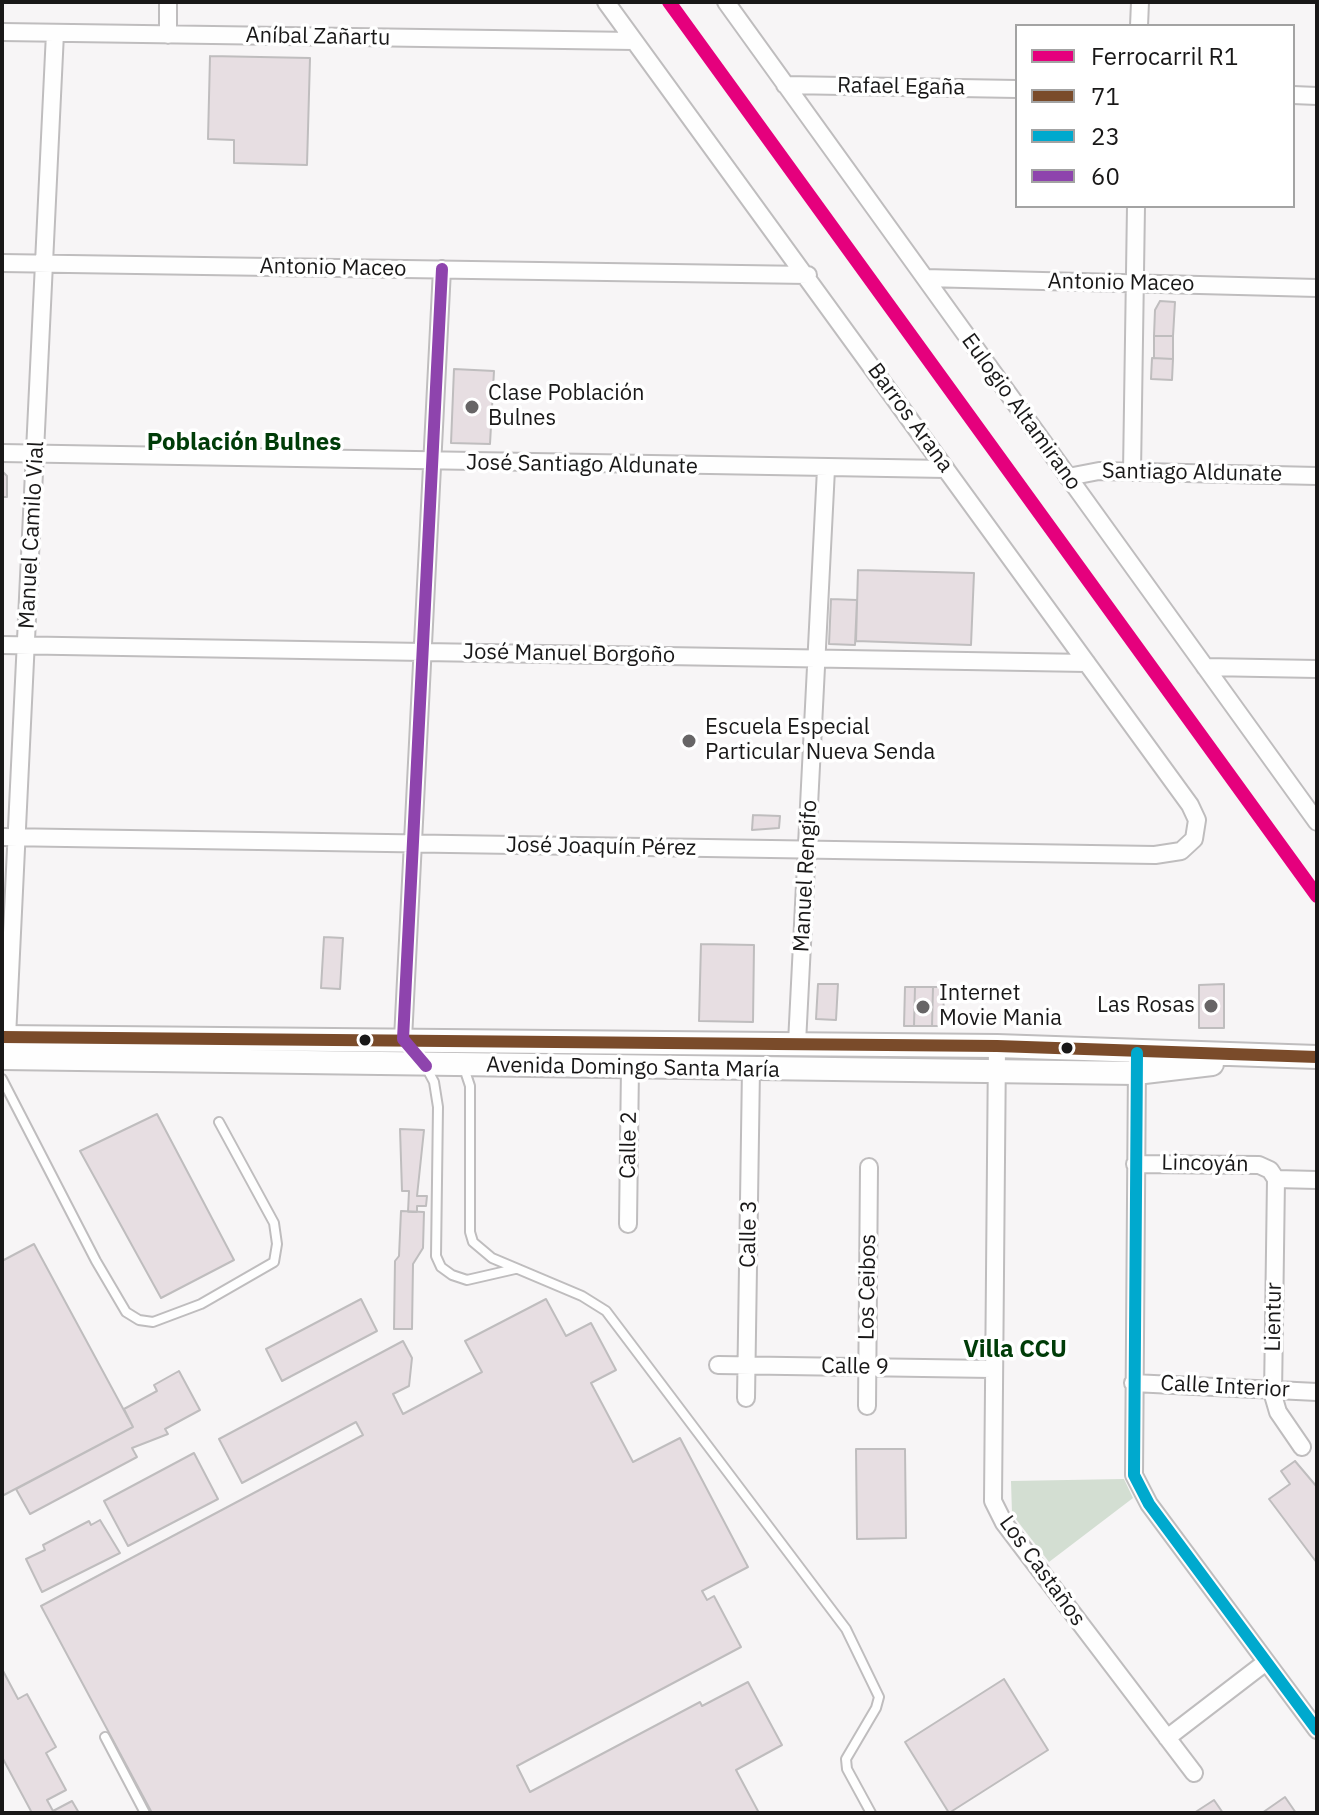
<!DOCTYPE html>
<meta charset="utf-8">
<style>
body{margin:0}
#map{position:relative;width:1319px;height:1815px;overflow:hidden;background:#f7f5f6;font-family:"IBM Plex Sans",sans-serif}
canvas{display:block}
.frame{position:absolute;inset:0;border:4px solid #191818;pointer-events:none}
.legend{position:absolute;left:1015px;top:24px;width:280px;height:184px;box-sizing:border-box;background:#fff;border:2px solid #a3a3a3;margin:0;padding:10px 14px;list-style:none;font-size:24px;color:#191818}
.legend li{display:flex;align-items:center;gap:16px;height:40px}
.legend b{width:40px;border:2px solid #a3a3a3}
</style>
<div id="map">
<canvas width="1319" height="1815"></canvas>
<div class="frame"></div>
<ul class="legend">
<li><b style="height:10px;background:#e5007d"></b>Ferrocarril R1</li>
<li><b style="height:10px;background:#7a4b2a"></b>71</li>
<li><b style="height:10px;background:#00a9ce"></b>23</li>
<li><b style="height:10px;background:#8e44ad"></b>60</li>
</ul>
</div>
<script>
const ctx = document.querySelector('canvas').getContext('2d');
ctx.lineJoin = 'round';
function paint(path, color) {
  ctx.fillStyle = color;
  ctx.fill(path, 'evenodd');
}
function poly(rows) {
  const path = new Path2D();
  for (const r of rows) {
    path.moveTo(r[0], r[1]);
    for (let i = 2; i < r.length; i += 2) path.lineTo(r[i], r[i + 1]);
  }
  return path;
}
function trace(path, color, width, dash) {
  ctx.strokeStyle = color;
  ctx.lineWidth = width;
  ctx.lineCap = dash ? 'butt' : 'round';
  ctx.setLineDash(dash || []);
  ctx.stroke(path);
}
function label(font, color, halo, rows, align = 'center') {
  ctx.font = font + ' "IBM Plex Sans",sans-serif';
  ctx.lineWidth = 7;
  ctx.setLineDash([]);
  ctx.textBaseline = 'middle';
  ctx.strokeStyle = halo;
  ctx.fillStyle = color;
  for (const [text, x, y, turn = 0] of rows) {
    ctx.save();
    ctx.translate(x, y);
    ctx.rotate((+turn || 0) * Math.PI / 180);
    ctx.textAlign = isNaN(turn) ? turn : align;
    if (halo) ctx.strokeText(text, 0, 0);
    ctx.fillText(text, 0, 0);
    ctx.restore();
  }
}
paint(poly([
 [1124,1479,1133,1498,1049,1562,1012,1514,1011,1481]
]), '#d3ded2');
const building = poly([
 [210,56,310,58,307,165,234,163,234,140,208,139,210,56],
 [1160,301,1175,302,1173,336,1154,336,1155,310,1160,301],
 [1154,336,1173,336,1173,359,1154,358,1154,336],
 [1152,358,1173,359,1172,380,1151,379,1152,358],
 [454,369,494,371,490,444,451,443,454,369],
 [2,471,7,476,7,497,2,497,2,471],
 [858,570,974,573,971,645,856,641,858,570],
 [831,599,857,600,855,645,829,644,831,599],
 [753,815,780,816,779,828,752,830,753,815],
 [324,937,343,938,340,989,321,988,324,937],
 [701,944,754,945,753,1022,699,1021,701,944],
 [818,984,838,984,836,1020,816,1019,818,984],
 [1224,984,1224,1028,1199,1028,1199,985,1224,984],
 [905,987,915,987,914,1026,904,1026,905,987],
 [915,987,933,987,932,1026,914,1026,915,987],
 [933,987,944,987,943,1026,932,1026,933,987],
 [157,1114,234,1260,161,1298,80,1151,157,1114],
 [400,1129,424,1130,417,1196,427,1196,426,1206,417,1206,417,1212,408,1212,409,1191,402,1191,400,1129],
 [401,1211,424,1212,423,1248,413,1264,412,1329,394,1329,395,1261,399,1256,401,1211],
 [34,1244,133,1427,2,1496,2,1261,34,1244],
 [361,1299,377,1331,282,1381,266,1349,361,1299],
 [546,1299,566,1336,591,1323,616,1370,591,1383,633,1462,680,1438,748,1567,702,1591,707,1600,714,1596,741,1647,517,1766,530,1792,700,1702,702,1706,748,1682,782,1745,736,1770,759,1813,152,1813,41,1606,363,1435,356,1422,242,1483,219,1439,403,1341,412,1358,409,1386,393,1394,403,1414,482,1372,465,1341,546,1299],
 [179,1371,200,1410,165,1429,168,1434,132,1448,137,1457,30,1514,16,1489,133,1427,124,1409,157,1391,154,1385,179,1371],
 [856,1449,905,1449,906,1538,857,1539,856,1449],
 [194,1453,218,1499,128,1546,104,1501,194,1453],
 [1295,1461,1317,1487,1317,1563,1269,1499,1290,1484,1281,1471,1295,1461],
 [100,1520,120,1553,42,1592,26,1559,45,1550,43,1545,89,1521,91,1525,100,1520],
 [2,1669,18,1699,27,1694,56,1747,46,1753,66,1790,47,1800,53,1811,72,1801,79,1813,32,1813,2,1757,2,1669],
 [1004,1679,1048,1750,949,1813,905,1742,1004,1679],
 [1285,1797,1296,1813,1262,1813,1285,1797],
 [1214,1800,1223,1813,1194,1813,1214,1800]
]);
paint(building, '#e7dee2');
trace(building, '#bfbdbe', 2);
const service = poly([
 [463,1065,470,1086,470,1232,473,1242,492,1258,582,1296,606,1311,846,1629,879,1697,876,1708,846,1759,847,1769,871,1813],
 [426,1067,434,1082,438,1107,436,1256,441,1267,452,1275,467,1280,515,1269],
 [2,1079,96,1261,126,1312,139,1320,153,1322,201,1304,274,1262,277,1244,274,1223,219,1122],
 [105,1737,145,1813]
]);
const minor = poly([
 [168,2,168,35],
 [726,2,1317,822],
 [1139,26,1140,2],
 [2,32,634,41],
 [785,85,1017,89],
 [1293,95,1317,96],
 [2,263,808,275],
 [925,278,1317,288],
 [2,453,946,469],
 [1132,472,1136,206],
 [1068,477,1099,471,1317,476],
 [2,645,1087,663],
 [1205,667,1317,669],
 [2,837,1155,855,1181,851,1194,839,1197,820,1190,805,606,2],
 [7,1037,55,33],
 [797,1043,826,469],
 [997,1046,993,1501,1004,1523,1194,1773],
 [1137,1063,1134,1475,1149,1504,1317,1730],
 [426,1066,403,1039,442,269],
 [1135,1164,1259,1165,1270,1170,1276,1179],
 [1276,1179,1273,1395,1278,1412,1302,1447],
 [1276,1179,1317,1180],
 [628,1224,630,1067],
 [718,1365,992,1369],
 [1133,1383,1317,1392],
 [746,1398,751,1069],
 [867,1406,869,1167],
 [1167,1738,1266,1662]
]);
const secondary = poly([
 [2,1037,997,1046,1317,1057],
 [2,1058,1136,1073,1212,1064]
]);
trace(service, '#bfbdbe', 12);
trace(minor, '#bfbdbe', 20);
trace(secondary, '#bfbdbe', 26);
trace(service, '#fefefe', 8);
trace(minor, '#fefefe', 16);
trace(secondary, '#fefefe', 22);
trace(poly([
 [2,1037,997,1046,1317,1057]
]), '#7a4b2a', 12);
trace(poly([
 [1137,1053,1134,1475,1149,1504,1317,1730]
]), '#00a9ce', 12);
trace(poly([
 [426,1066,403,1039,442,269]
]), '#8e44ad', 12);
trace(poly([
 [669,2,1317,896]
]), '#e5007d', 14);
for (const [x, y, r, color] of [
 [472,407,8,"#676566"],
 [689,741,8,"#676566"],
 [1211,1006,8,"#676566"],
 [923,1007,8,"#676566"],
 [365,1040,7,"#191818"],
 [1067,1048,7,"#191818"]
]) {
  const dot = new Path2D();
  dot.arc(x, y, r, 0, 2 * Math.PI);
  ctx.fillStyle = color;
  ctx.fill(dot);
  trace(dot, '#fff', 3);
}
label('22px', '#191818', '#fff', [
 ["Aníbal Zañartu",318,37,1],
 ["Rafael Egaña",901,87,1],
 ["Antonio Maceo",333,268,1],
 ["Antonio Maceo",1121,283,1],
 ["Eulogio Altamirano",1021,412,54],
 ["Barros Arana",910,418,54],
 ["José Santiago Aldunate",582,465,1],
 ["Santiago Aldunate",1192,473,1],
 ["Manuel Camilo Vial",32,535,-87],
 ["José Manuel Borgoño",569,654,1],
 ["José Joaquín Pérez",601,847,1],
 ["Manuel Rengifo",806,876,-87],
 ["Avenida Domingo Santa María",633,1068,1],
 ["Calle 2",629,1145,-89],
 ["Lincoyán",1205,1164,1],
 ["Calle 3",749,1234,-89],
 ["Los Ceibos",868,1287,-89],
 ["Lientur",1274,1317,-89],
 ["Calle 9",855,1367,1],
 ["Calle Interior",1225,1387,3],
 ["Los Castaños",1042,1571,54]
]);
label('22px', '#191818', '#fff', [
 ["Clase Población",488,394],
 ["Bulnes",488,419],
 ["Escuela Especial",705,728],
 ["Particular Nueva Senda",705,753],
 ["Internet",939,994],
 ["Movie Mania",939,1019],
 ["Las Rosas",1195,1006,"right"]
], 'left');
label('bold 24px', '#003c08', '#fff', [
 ["Población Bulnes",244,443],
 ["Villa CCU",1015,1350]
]);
</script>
